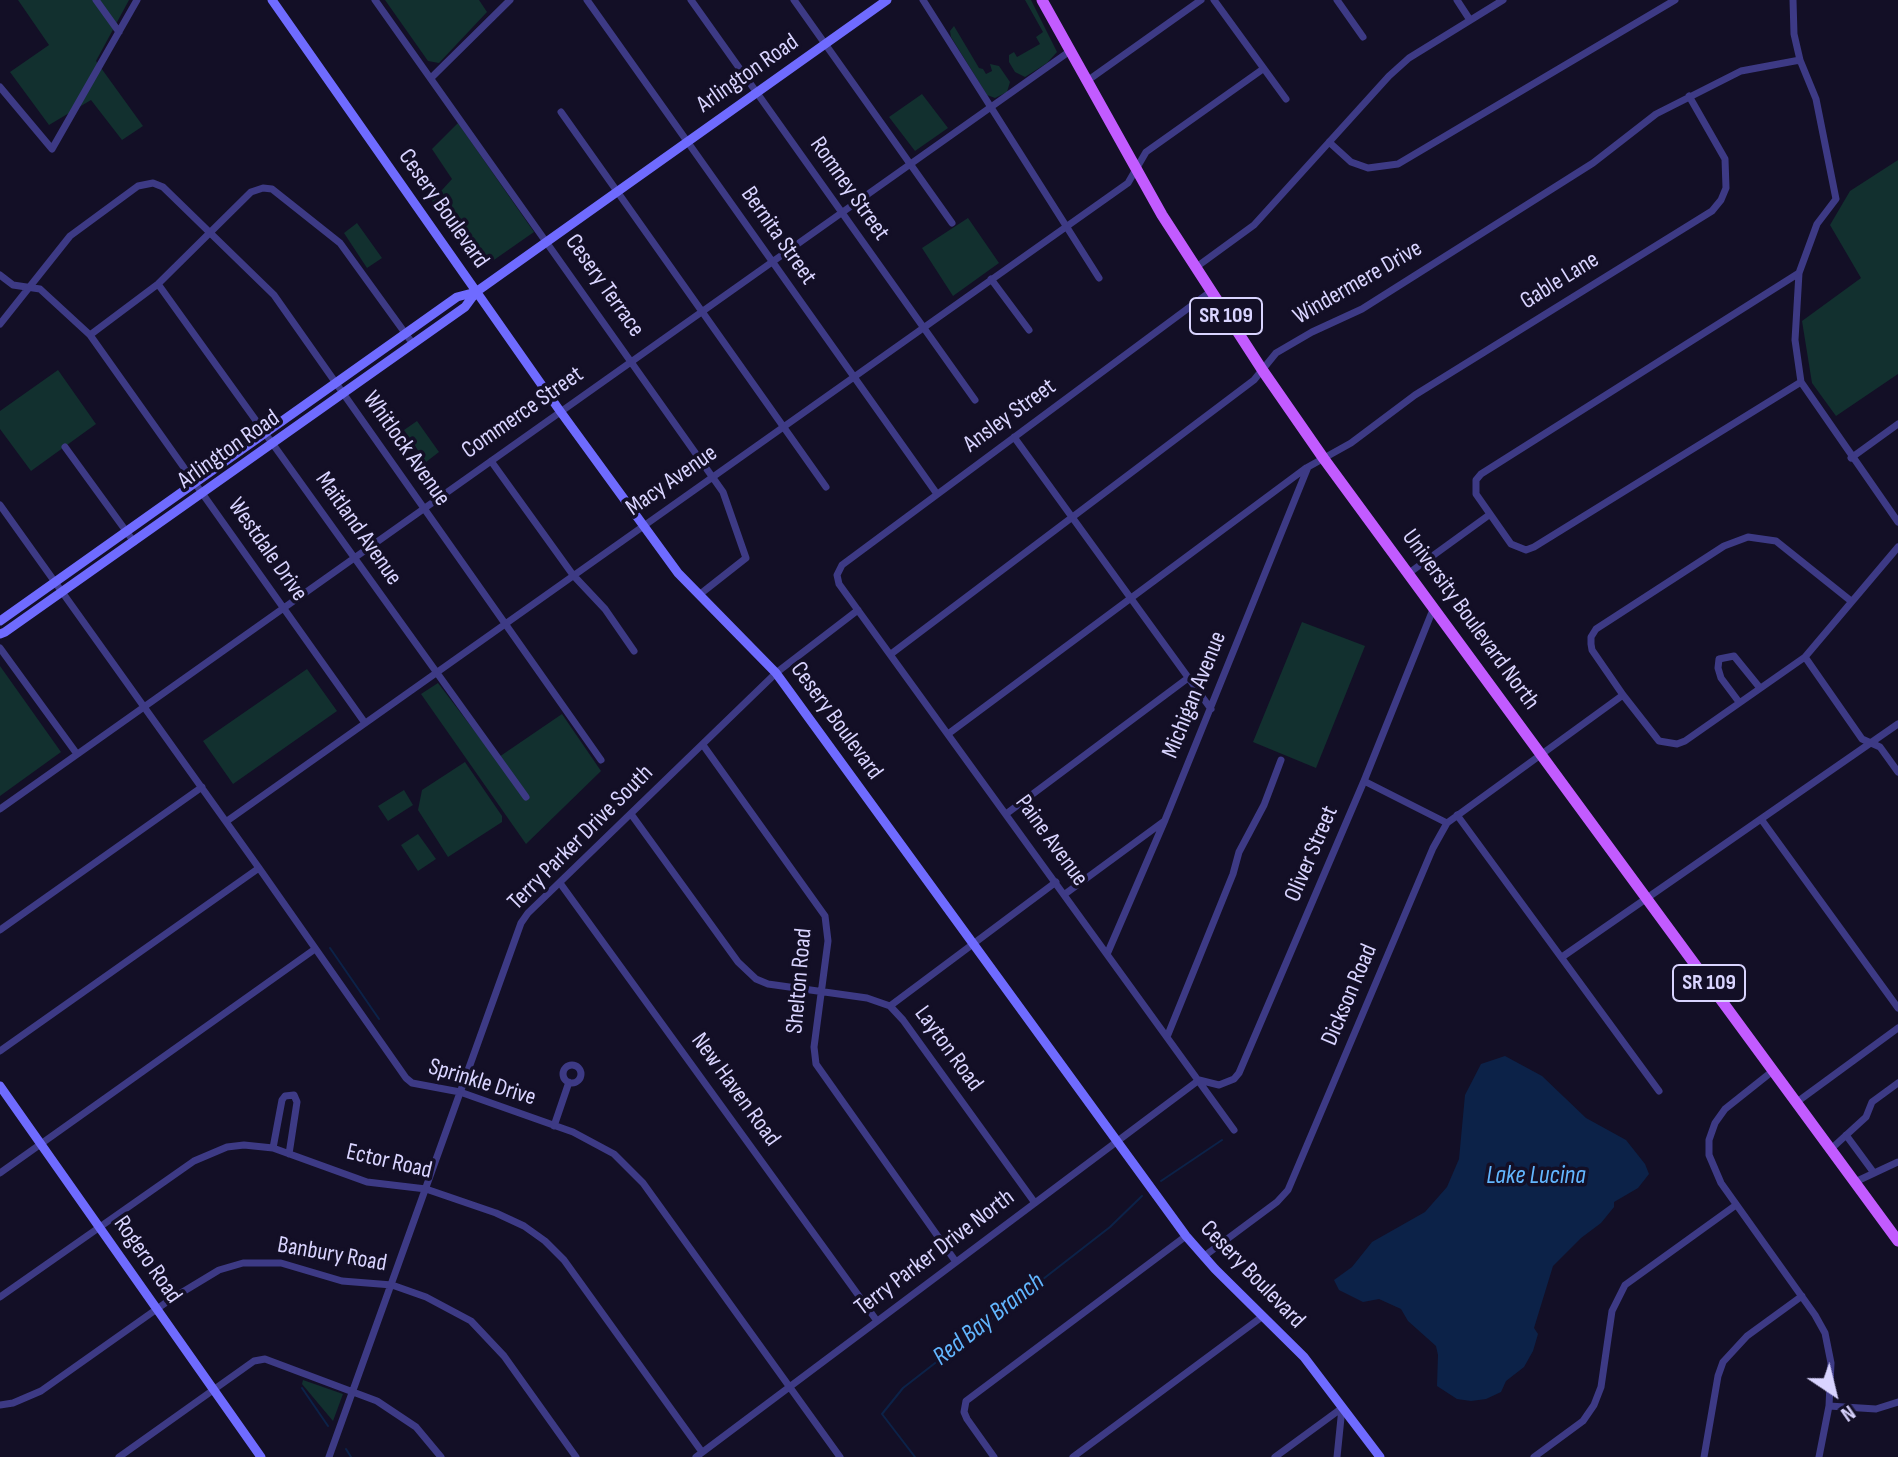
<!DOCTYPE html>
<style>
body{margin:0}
#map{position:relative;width:1898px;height:1457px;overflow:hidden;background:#130f26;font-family:"Sofia Sans Condensed",sans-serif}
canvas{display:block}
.north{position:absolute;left:1794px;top:1353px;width:80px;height:80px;-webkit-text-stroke:6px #130f26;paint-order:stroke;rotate:145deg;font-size:22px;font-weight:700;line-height:32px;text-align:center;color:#d9d4ff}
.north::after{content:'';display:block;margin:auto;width:28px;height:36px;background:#d9d4ff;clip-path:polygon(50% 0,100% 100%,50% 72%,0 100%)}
</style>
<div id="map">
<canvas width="1898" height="1457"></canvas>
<div class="north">N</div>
</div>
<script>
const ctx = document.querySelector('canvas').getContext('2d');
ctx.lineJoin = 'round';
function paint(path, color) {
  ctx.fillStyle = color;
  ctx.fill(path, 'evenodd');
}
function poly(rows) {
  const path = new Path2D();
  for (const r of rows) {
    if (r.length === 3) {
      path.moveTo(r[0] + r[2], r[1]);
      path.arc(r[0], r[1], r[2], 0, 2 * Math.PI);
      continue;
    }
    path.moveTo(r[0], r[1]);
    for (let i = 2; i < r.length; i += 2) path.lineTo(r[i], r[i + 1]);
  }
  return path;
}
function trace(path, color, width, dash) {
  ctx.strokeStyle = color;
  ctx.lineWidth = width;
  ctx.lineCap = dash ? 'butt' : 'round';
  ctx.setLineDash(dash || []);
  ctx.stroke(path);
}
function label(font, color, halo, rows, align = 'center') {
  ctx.font = font + ' "Sofia Sans Condensed",sans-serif';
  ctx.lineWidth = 7;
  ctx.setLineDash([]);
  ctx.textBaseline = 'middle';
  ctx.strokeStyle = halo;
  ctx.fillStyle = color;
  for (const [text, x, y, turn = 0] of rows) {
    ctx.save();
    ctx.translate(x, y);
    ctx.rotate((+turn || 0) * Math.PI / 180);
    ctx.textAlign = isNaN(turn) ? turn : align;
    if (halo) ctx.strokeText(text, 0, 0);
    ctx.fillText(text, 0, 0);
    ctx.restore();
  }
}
paint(poly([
 [18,0,129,0,96,61,143,126,122,140,91,100,49,125,10,72,49,45],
 [385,0,479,0,487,12,439,63,428,61],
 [1025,0,1031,0,1057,52,1047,63,1025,77,1015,72,1009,62,1009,55,1014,52,1017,57,1040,44,1036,37,1043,32],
 [954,26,979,68,983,69,986,74,992,71,990,64,999,66,1010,82,1007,92,995,98,987,95,951,37,950,31],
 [922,94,948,128,915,151,889,117],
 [458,123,534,232,481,269,432,201,452,179,432,149],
 [1898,160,1898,374,1836,416,1812,383,1802,321,1861,278,1830,225,1850,191],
 [968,218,999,263,953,296,922,248],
 [357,223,382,258,367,268,344,233],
 [58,370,96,424,31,471,0,429,0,411],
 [417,421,439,452,426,462,404,430],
 [1302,622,1365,646,1316,768,1253,742],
 [0,666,61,752,0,796],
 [307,669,337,711,233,784,203,741],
 [438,683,496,759,562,714,601,771,526,844,421,694],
 [465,762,502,816,502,822,448,857,418,810,422,790],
 [404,790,413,805,388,821,378,806],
 [418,834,436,859,418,871,401,845],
 [303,1380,343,1394,333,1421,302,1384]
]), '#12302f');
paint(poly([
 [1505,1056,1542,1076,1586,1118,1626,1140,1645,1164,1649,1174,1638,1188,1614,1202,1614,1207,1601,1223,1581,1238,1553,1266,1534,1328,1538,1334,1533,1351,1524,1367,1506,1381,1501,1392,1486,1399,1471,1401,1457,1399,1437,1386,1438,1355,1436,1346,1408,1321,1401,1309,1379,1299,1363,1302,1339,1290,1334,1280,1352,1267,1372,1242,1425,1212,1447,1187,1459,1159,1465,1095,1481,1064]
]), '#0c2248');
trace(poly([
 [330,948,379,1019],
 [1161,1181,1222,1140],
 [302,1388,328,1426],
 [346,1449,351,1457],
 [915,1457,882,1414,903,1388,1110,1227,1142,1196]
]), '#0c2248', 2);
trace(poly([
 [96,0,119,32],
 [375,0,723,492,746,558,699,595],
 [587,0,937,494],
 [691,0,975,400],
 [794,0,952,223],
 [923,0,1099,278],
 [1214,0,1286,99],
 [1337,0,1363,37],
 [1457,0,1470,20],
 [1793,0,1794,34,1800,60,1816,99,1836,199,1817,224,1799,273,1795,340,1801,382,1898,522],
 [431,78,510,0],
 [1087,81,1201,0],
 [0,87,52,149,137,0],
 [561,112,826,487],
 [1329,142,1351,162,1368,168,1398,164,1675,0],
 [1195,268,1254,225,1389,76,1409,58,1503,0],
 [1799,273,1481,474,1476,480,1476,494,1511,544,1526,550,1534,547,1801,382],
 [0,275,13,285,40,289,90,335,365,723],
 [991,279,1029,330],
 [158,284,526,797],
 [1210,292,842,565,837,575,839,584,1234,1130],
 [0,324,70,236,138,186,153,183,163,187,274,295,601,760],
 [90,335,158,284,251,192,263,188,272,189,340,243,413,344],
 [1014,437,1211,709],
 [65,447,134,542],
 [1851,458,1898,424],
 [491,461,573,575,605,609,634,651],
 [0,505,259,868,406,1078,412,1083,460,1092,573,1132,614,1154,643,1183,840,1457],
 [1409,573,1489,515],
 [1851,601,1776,541,1748,537,1724,546,1596,629,1591,637,1591,644,1592,650,1623,695,1659,741,1677,744,1685,741,1805,657,1898,547],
 [0,648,77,754],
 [891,654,1254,380,1276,353,1312,332,1362,309,1593,163,1656,114,1741,71,1800,60],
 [1805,657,1862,739,1880,747,1898,772],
 [1739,702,1721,678,1718,668,1719,659,1734,656,1760,688],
 [948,734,1306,468],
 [703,745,825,916,828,941,814,1047,816,1064,956,1262],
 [1364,781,1447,823],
 [0,809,1070,51],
 [631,814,738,962,756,979,768,984,867,998,890,1006,903,1020,1035,1203],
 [1006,814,1188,678],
 [1457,815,1659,1091],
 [1761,819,1898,1008],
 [227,821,1128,183,1146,152,1263,69],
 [560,883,877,1321],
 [1065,894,1163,822],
 [0,930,202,787],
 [1108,952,1165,820,1308,467,1351,443,1415,395,1712,211,1721,200,1726,188,1725,159,1689,96],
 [1562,957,1898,724],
 [890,1006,1056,882],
 [1167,1037,1233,874,1239,852,1264,805,1281,760],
 [0,1051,259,868],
 [572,1074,9],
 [1774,1070,1725,1109,1715,1123,1709,1140,1709,1155,1721,1183,1815,1315,1825,1333,1831,1363,1829,1406,1819,1457],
 [1797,1102,1898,1028],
 [554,1126,569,1082],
 [1846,1135,1874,1173],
 [273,1148,282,1100,285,1096,294,1095,297,1102,289,1154],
 [1831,1149,1866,1117,1872,1102,1898,1083],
 [0,1173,315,949],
 [1855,1182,1898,1162],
 [1203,1257,1277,1202,1288,1190,1433,848,1447,823,1623,695],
 [0,1297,194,1161,227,1147,244,1145,273,1148,367,1182,426,1189,496,1213,524,1226,545,1241,564,1260,702,1452],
 [0,1405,13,1403,41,1391,171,1299,219,1270,243,1263,281,1263,342,1281,392,1285,426,1297,471,1321,504,1356,576,1457],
 [1829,1406,1876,1409,1898,1402],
 [119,1457,254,1361,265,1359,377,1401,416,1427,441,1457],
 [329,1457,521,923,528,913,776,673,858,610],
 [696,1457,1199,1080,1219,1085,1234,1079,1239,1073,1364,781,1434,607],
 [994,1457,967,1419,964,1412,966,1401,1186,1236],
 [1073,1457,1263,1316],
 [1275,1457,1342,1408],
 [1337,1457,1342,1408],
 [1534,1457,1583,1421,1594,1405,1601,1387,1612,1311,1625,1285,1736,1205],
 [1704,1457,1718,1376,1723,1362,1747,1336,1802,1296]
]), '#3d3a85', 7);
trace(poly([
 [272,0,560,411,678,573,776,673,1186,1236,1215,1269,1304,1357,1380,1457],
 [0,621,457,297,476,292],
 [0,634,5,632,465,307,476,292,887,0],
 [0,1086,261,1457]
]), '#6f6bff', 9);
trace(poly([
 [1042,0,1162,215,1263,371,1324,459,1898,1241]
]), '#c25bff', 11);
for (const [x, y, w] of [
 [1226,316,72],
 [1709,983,72]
]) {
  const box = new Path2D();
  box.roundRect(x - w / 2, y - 18, w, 36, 6);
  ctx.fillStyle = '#130f26';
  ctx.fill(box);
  trace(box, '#d9d4ff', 2);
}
label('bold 22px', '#d9d4ff', null, [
 ["SR 109",1226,316],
 ["SR 109",1709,983]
]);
label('24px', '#d9d4ff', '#130f26', [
 ["Arlington Road",748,74,-35],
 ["Romney Street",849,189,55],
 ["Cesery Boulevard",443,209,55],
 ["Bernita Street",778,236,55],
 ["Gable Lane",1560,281,-32],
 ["Windermere Drive",1358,283,-30],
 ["Cesery Terrace",604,286,55],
 ["Commerce Street",523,413,-35],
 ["Ansley Street",1010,416,-36],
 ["Whitlock Avenue",406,449,55],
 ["Arlington Road",229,450,-35],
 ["Macy Avenue",672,481,-35],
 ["Maitland Avenue",358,529,55],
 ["Westdale Drive",267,550,55],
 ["University Boulevard North",1470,620,54],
 ["Michigan Avenue",1195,695,-68],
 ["Cesery Boulevard",836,721,54],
 ["Terry Parker Drive South",581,838,-45],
 ["Paine Avenue",1051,841,54],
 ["Oliver Street",1312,854,-67],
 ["Shelton Road",800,981,-85],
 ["Dickson Road",1350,995,-67],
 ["Layton Road",948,1049,54],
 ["Sprinkle Drive",482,1083,17],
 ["New Haven Road",735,1090,54],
 ["Ector Road",389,1162,13],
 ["Terry Parker Drive North",935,1253,-37],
 ["Banbury Road",332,1255,10],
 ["Rogero Road",147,1260,55],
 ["Cesery Boulevard",1252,1275,46]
]);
label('italic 26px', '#62b6ff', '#130f26', [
 ["Lake Lucina",1536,1176],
 ["Red Bay Branch",989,1320,-38]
]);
</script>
